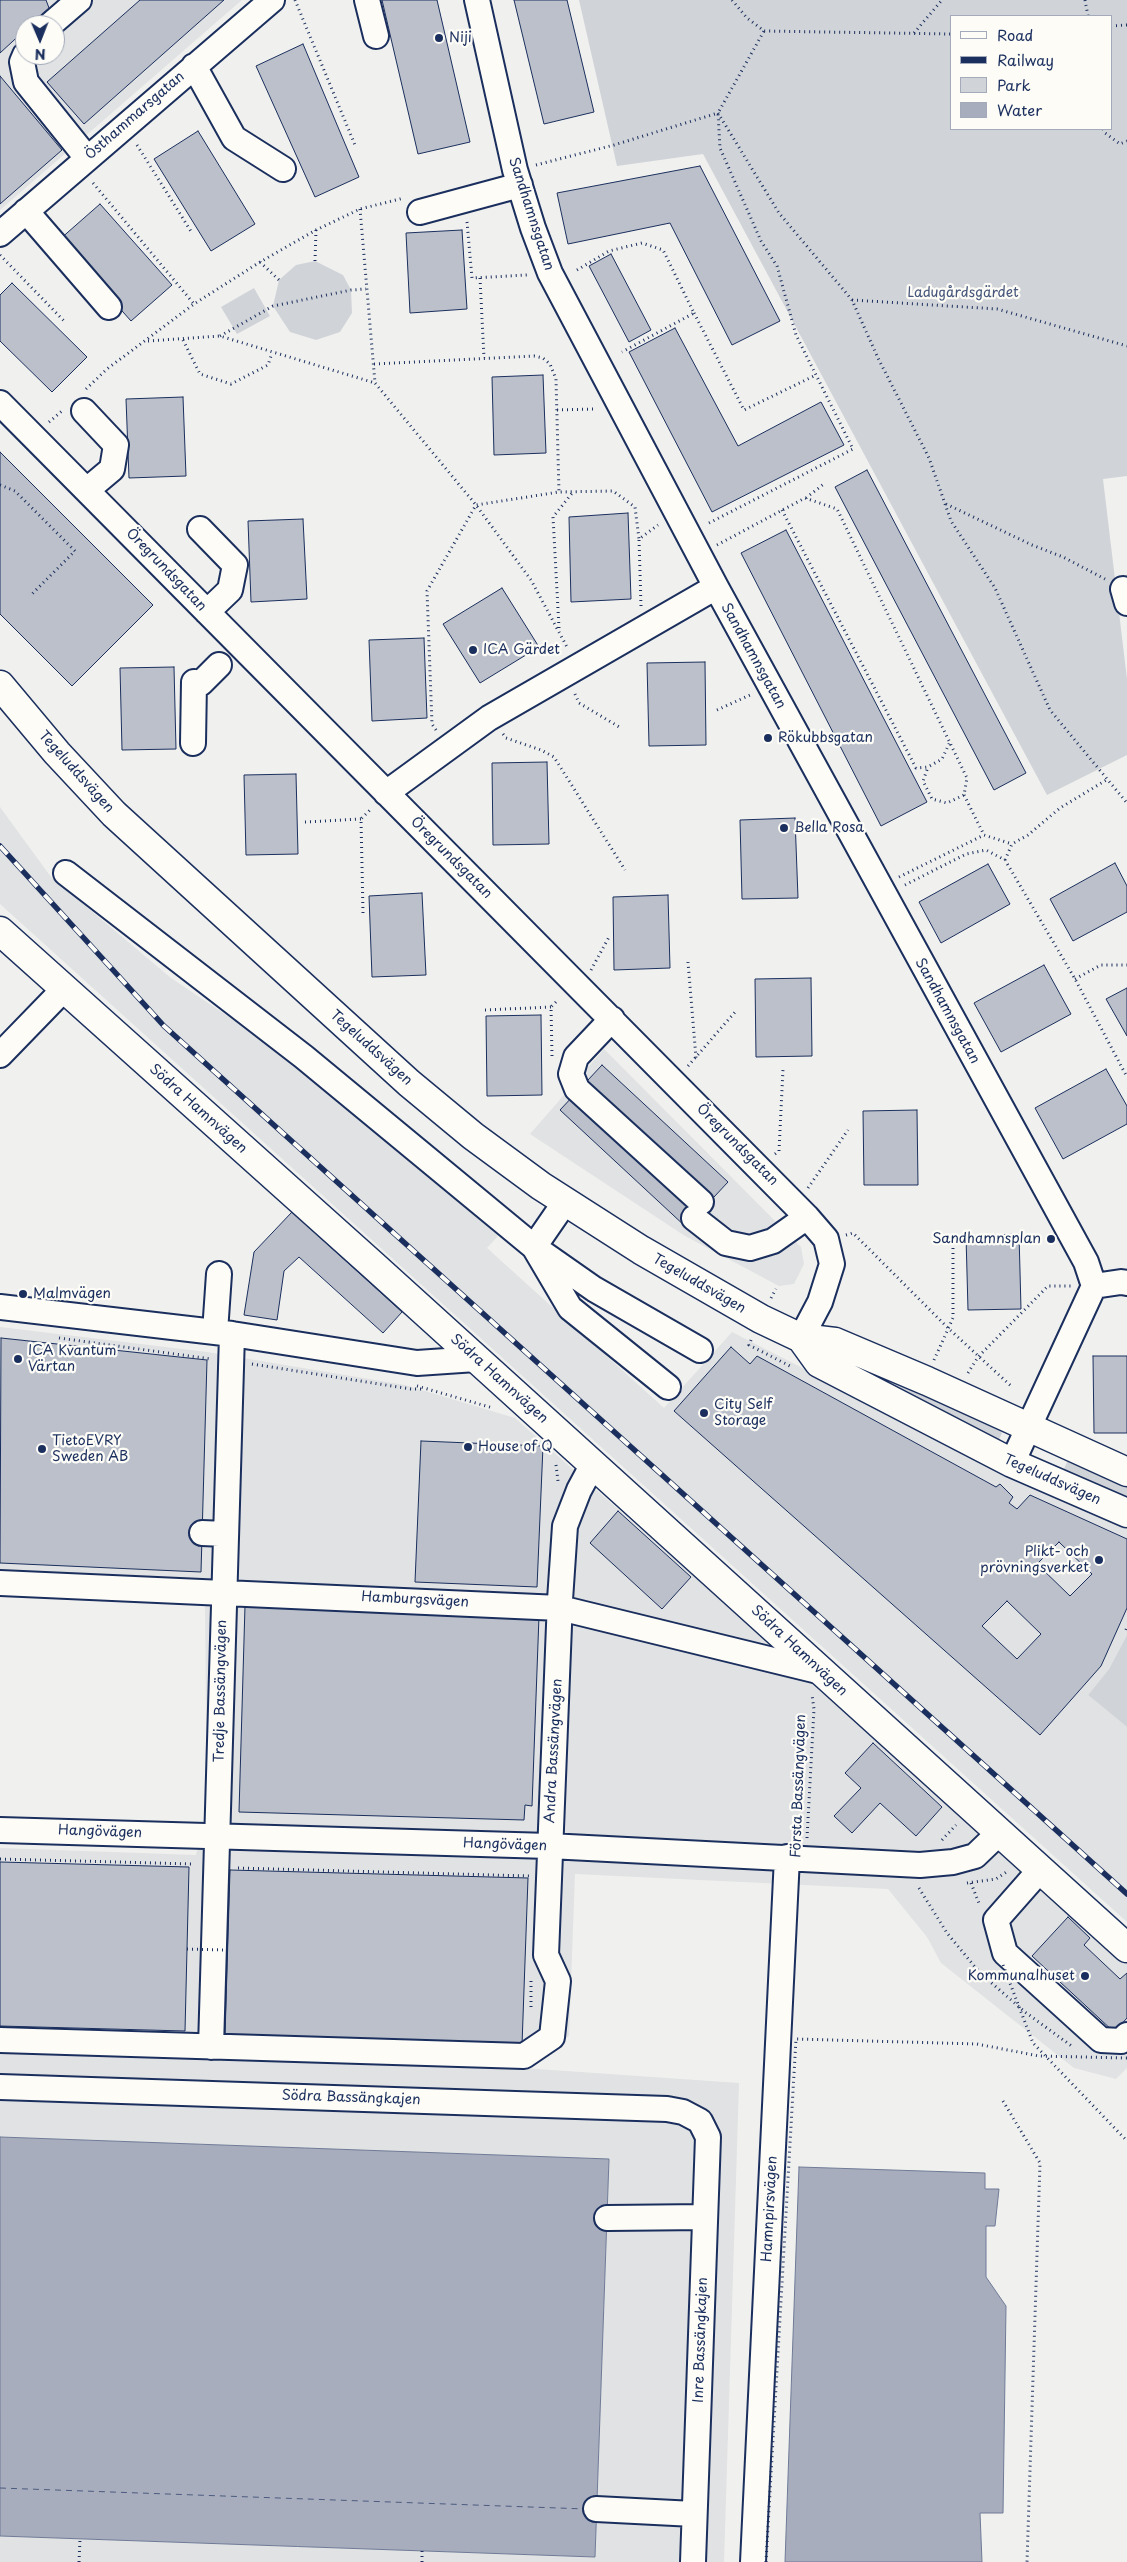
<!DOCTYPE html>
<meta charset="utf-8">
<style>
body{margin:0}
#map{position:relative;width:1127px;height:2562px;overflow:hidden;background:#f0f0ee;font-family:"Playpen Sans",sans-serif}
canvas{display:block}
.legend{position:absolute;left:950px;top:15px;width:162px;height:115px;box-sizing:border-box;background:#fdfcf7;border:1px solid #a3aaba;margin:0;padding:6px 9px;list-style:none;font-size:15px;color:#1b2f5e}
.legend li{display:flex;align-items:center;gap:10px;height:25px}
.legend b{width:25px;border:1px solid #a3aaba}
.north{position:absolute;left:15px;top:15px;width:50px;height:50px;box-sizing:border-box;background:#fdfcf7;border:1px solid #a3aaba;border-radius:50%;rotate:179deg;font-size:14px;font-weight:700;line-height:20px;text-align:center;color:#1b2f5e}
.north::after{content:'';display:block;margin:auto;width:18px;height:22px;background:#1b2f5e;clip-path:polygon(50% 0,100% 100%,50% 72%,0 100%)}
</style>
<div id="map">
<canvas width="1127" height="2562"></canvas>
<ul class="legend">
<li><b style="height:6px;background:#fdfcf7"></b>Road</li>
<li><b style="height:6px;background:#1b2f5e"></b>Railway</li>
<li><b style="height:14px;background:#d0d3d8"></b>Park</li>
<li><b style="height:14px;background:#a7adbd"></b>Water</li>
</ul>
<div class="north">N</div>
</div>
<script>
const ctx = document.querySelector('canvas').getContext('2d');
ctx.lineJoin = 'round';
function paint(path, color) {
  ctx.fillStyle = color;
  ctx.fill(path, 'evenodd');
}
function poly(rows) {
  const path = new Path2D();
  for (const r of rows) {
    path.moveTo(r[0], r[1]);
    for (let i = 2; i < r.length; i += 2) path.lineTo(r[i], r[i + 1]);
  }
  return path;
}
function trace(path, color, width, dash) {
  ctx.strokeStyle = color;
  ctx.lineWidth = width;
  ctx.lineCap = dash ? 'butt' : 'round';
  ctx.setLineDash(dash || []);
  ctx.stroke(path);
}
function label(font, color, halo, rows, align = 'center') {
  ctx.font = font + ' "Playpen Sans",sans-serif';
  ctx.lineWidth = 4.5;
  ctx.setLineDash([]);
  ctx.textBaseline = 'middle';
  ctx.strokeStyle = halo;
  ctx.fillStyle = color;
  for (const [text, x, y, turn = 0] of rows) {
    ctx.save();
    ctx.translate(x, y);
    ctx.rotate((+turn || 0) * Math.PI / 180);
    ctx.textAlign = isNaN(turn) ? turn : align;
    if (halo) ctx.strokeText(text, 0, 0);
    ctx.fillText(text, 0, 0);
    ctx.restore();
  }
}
paint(poly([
 [0,0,242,0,0,210],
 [25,25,55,25,55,55,25,55],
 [0,807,51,877,171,978,296,1062,498,1236,487,1248,664,1408,732,1332,1032,1485,1127,1529,1127,1635,1109,1669,1088,1695,1127,1727,1127,1922,0,904],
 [604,1049,801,1247,804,1264,794,1284,779,1286,685,1236,530,1134],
 [0,1327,207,1352,405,1385,515,1418,1127,1960,1127,2068,1116,2079,1074,2068,941,1963,927,1937,888,1889,575,1874,569,2036,523,2068,739,2083,724,2562,0,2562,0,2536,595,2557,609,2159,0,2137,0,1848,196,1855,207,1815,205,1605,0,1595]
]), '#e0e2e3');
paint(poly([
 [579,0,1127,0,1127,476,1103,479,1127,679,1127,755,1047,795,703,154,617,166],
 [951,16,1111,16,1111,129,951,129],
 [315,261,343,275,351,290,352,313,340,332,316,340,290,332,273,306,279,280,296,265],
 [254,288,270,316,237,334,221,307],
 [828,1350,998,1429,1002,1433,998,1442,828,1354],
 [1068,1460,1127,1486,1127,1502,1062,1473],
 [1127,1635,1127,1727,1088,1695,1109,1669]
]), '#d0d3d8');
const water = poly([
 [0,2137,609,2159,595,2557,0,2536,0,2137],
 [799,2167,985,2173,985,2189,999,2189,995,2226,986,2226,986,2277,1006,2306,1003,2513,980,2513,982,2562,785,2562,799,2167]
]);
paint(water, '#a7adbd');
trace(water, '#6f7b97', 1);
trace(poly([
 [0,2488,586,2509]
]), '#4c5b7f', 1, [6, 5]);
const building = poly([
 [0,0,46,0,49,8,30,25,25,25,25,30,0,53,0,0],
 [140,0,224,0,84,124,47,82,140,0],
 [382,0,437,0,470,142,418,154,382,0],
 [514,0,567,0,594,112,544,124,514,0],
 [303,44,359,177,315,197,256,66,303,44],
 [0,76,62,150,0,204,0,76],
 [198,131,255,224,211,251,154,159,198,131],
 [700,166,780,321,732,345,670,223,568,244,557,193,700,166],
 [100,204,172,285,131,321,59,240,100,204],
 [462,230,467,309,410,313,406,233,462,230],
 [611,254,651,330,629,342,589,266,611,254],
 [12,283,87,357,52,392,0,341,0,295,12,283],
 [675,328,738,446,821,402,844,445,712,512,629,352,675,328],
 [543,375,546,453,494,455,492,377,543,375],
 [183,397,186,476,129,478,126,399,183,397],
 [0,452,153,605,72,686,0,614,0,452],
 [867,470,1026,773,994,790,835,487,867,470],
 [628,513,631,599,571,602,569,517,628,513],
 [303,519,307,599,251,602,248,521,303,519],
 [786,530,927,802,881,826,741,553,786,530],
 [502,588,539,647,480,683,443,624,502,588],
 [424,638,427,718,372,721,369,640,424,638],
 [705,662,706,745,649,746,647,663,705,662],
 [174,667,176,749,122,750,120,668,174,667],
 [547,762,549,844,493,845,492,763,547,762],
 [296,774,298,854,246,855,244,775,296,774],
 [795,818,798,898,742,899,740,820,795,818],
 [1115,863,1127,886,1127,912,1073,941,1050,899,1115,863],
 [988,864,1010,904,941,943,919,902,988,864],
 [422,893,426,975,372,977,369,896,422,893],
 [668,895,670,968,614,970,613,897,668,895],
 [1044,965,1071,1014,1001,1052,974,1003,1044,965],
 [811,978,812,1056,756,1057,755,979,811,978],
 [1127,988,1127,1036,1106,999,1127,988],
 [541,1015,542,1095,487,1096,486,1016,541,1015],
 [602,1065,728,1182,686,1227,560,1110,602,1065],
 [1106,1069,1127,1106,1127,1124,1063,1159,1035,1108,1106,1069],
 [917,1110,918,1185,864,1185,863,1111,917,1110],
 [292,1212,402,1312,383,1333,299,1257,284,1271,277,1320,244,1315,254,1252,292,1212],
 [1019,1234,1021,1309,968,1310,966,1236,1019,1234],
 [1,1338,207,1360,201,1572,0,1563,1,1338],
 [731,1347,750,1364,757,1356,996,1487,1000,1484,1013,1497,1009,1503,1017,1509,1030,1495,1127,1539,1127,1608,1101,1666,1040,1735,674,1411,731,1347],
 [1059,1542,1092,1574,1070,1596,1037,1564,1059,1542],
 [1007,1601,1041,1634,1017,1659,982,1626,1007,1601],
 [1093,1356,1127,1356,1127,1433,1094,1433,1093,1356],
 [421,1441,543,1446,537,1587,415,1582,421,1441],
 [618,1511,691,1577,662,1609,590,1543,618,1511],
 [245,1606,539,1616,532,1806,525,1805,524,1820,239,1812,245,1606],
 [873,1743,942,1807,916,1836,880,1803,852,1833,834,1816,861,1788,845,1773,873,1743],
 [0,1862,189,1867,185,2031,0,2026,0,1862],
 [230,1870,528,1878,522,2045,225,2036,230,1870],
 [1068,1917,1090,1938,1084,1945,1120,1979,1127,1973,1127,2018,1114,2032,1032,1956,1068,1917]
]);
paint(building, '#bbc0ca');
trace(building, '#1b2f5e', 1);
const minor = poly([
 [367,0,376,36],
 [477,0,515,170,533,228,550,273,716,587,1086,1262,1094,1286],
 [50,25,79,0],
 [25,55,22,62,26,82,87,158],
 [194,66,234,138,283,169],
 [26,211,109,307],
 [420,212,520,185],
 [0,234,272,0],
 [0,403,807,1217,826,1239,832,1264,820,1302,801,1338],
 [84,411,116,445,112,469,87,490],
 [200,529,235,565,230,590,207,612],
 [1123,589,1127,603],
 [193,743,194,682,201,683,219,665],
 [386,793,489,718,716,587],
 [66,873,304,1057,534,1247,570,1308,668,1387],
 [612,1019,576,1057,571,1074,577,1089,701,1202],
 [0,1055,64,989],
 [565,1202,534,1247,594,1289,700,1350],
 [694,1218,726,1243,750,1248,773,1241,807,1217],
 [1094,1286,1121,1282,1127,1283],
 [0,1307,232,1334,417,1363,476,1359],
 [215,1332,219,1274],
 [1012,1463,1094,1286],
 [202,1533,225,1534],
 [0,1583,560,1608,822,1672],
 [0,1830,549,1846,920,1865,953,1862,975,1856,999,1833],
 [1040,1870,996,1920,1005,1953,1101,2040,1121,2041,1127,2035],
 [0,2040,524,2056,552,2037,558,1981,546,1955,560,1600,565,1526,579,1490,593,1464],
 [211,2047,232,1334],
 [0,2087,667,2109,683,2112,700,2121,708,2137,693,2562],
 [607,2218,705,2217],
 [596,2509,694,2514],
 [753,2562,787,1857]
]);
const major = poly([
 [0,685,57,753,114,814,409,1083,473,1136,541,1186,641,1250,761,1319,801,1338,835,1342,927,1381,1127,1472],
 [0,931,374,1266,1127,1948],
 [801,1338,819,1363,1012,1463,1127,1513]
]);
trace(minor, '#1b2f5e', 28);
trace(major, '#1b2f5e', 31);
trace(poly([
 [295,0,355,145],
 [732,0,747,18,764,31,951,34],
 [1085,0,1088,16],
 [1111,26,1127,25],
 [914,33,942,0],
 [718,113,779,213,852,300,878,358,929,458,951,521,995,588,1050,710,1127,803],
 [1103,129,1105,133,1120,144,1127,141],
 [137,145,192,233],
 [536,165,614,145,718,113],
 [93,183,194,304],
 [360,209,375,383,476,505,531,580,567,647],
 [467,222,472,278,527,275],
 [0,255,66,323],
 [315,261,316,230],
 [260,262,279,280],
 [577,270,609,251,642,243,663,250,694,313,622,352],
 [480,278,484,358],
 [852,300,997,309,1127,346],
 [694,313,744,410,816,375],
 [220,336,273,306,351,290,366,289],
 [183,340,200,374,231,384,268,365,272,353],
 [148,341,220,336,375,383],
 [374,364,534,356,543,358,550,364,556,379,559,492],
 [86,389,107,369,194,304,260,262,316,230,360,209,404,198],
 [557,410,596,409],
 [49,422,63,410],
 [0,485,15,491,75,551,30,596],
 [806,498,825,483],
 [946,504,1032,545,1063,557,1105,579],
 [782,510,916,768,928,767,942,759,950,742],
 [709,523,853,449,796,335,777,266,761,241,720,148,718,113,764,31],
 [717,545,805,498,837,509,967,778,964,795,947,803,932,799,923,781,928,767],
 [641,606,639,539,658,525],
 [559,628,553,517,573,492],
 [575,694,579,703,621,728],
 [717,710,750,695],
 [436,730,432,724,427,591,476,505,559,492,613,491,635,507,639,539],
 [503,734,506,738,541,750,554,757,625,870],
 [964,795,984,835],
 [305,822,361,819],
 [1005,860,1012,844,1028,835,1060,808,1108,779],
 [899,877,984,835,1012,844],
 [905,885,966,854,986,850,1005,860,1075,979,1127,1077],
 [363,913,361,819,371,809],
 [688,962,696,1058],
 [591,970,609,937],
 [1075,979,1101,965,1127,965],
 [485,1010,551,1007],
 [552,1056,551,1007,558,1000],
 [688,1066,736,1011],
 [775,1154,779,1151,783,1069],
 [808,1188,848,1130],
 [846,1235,853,1233,948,1328,1011,1386],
 [771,1298,776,1289],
 [59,1338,211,1359],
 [751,1340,749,1345,790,1366],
 [934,1360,953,1318,953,1241],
 [252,1364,411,1389,424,1389],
 [968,1373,978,1357,1048,1286,1071,1286],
 [417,1386,493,1408],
 [556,1465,558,1481],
 [1126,1630,1127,1627],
 [807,1838,814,1709,812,1695],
 [942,1840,956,1825],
 [0,1859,194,1864],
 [238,1868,529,1876],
 [967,1883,996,1879,1008,1871],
 [971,1883,980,1906],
 [919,1888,947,1933,980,1973,1025,2012,1073,2047],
 [531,2007,531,1979],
 [1003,2101,1040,2163,1027,2562],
 [79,2562,80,2539],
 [422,2562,422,2551]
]), '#1b2f5e', 3, [1, 4]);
trace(minor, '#fdfcf7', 24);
trace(major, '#fdfcf7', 28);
const rail = poly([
 [0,846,164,1026,1127,1894]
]);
trace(rail, '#1b2f5e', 5.5);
trace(rail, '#fdfcf7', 4, [11]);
trace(poly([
 [187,1949,226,1950],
 [1003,1965,1033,2043,1127,2141],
 [766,2562,796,2039,977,2044,1039,2056,1127,2058]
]), '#1b2f5e', 3, [1, 4]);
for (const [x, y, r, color] of [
 [439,38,5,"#1b2f5e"],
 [473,650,5,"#1b2f5e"],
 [768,738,5,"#1b2f5e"],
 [784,828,5,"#1b2f5e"],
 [1051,1239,5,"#1b2f5e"],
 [23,1294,5,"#1b2f5e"],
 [18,1359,5,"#1b2f5e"],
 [704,1413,5,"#1b2f5e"],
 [468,1447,5,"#1b2f5e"],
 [42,1449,5,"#1b2f5e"],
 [1099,1560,5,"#1b2f5e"],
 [1085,1976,5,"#1b2f5e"]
]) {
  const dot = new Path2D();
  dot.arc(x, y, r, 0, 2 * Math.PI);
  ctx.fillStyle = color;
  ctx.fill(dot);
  trace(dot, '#fdfcf7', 2);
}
label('14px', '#1b2f5e', '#fdfcf7', [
 ["Niji",449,38],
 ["ICA Gärdet",483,650],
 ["Rökubbsgatan",778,738],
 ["Bella Rosa",794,828],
 ["Sandhamnsplan",1041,1239,"right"],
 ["Malmvägen",33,1294],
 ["ICA Kvantum",28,1351],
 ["Värtan",28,1367],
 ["City Self",714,1405],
 ["Storage",714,1421],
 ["TietoEVRY",52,1441],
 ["Sweden AB",52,1457],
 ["House of Q",478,1447],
 ["Plikt- och",1089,1552,"right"],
 ["prövningsverket",1089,1568,"right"],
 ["Kommunalhuset",1075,1976,"right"]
], 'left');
label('14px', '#1b2f5e', '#fdfcf7', [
 ["Östhammarsgatan",135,116,-41],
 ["Sandhamnsgatan",531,214,72],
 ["Öregrundsgatan",166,570,46],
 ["Sandhamnsgatan",753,656,61],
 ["Tegeluddsvägen",76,772,48],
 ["Öregrundsgatan",451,858,45],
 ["Sandhamnsgatan",947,1011,61],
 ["Tegeluddsvägen",371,1048,42],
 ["Södra Hamnvägen",198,1109,42],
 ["Öregrundsgatan",737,1145,45],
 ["Tegeluddsvägen",699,1284,30],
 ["Södra Hamnvägen",499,1379,42],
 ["Tegeluddsvägen",1052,1480,24],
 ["Hamburgsvägen",415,1600,3],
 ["Södra Hamnvägen",799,1651,43],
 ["Tredje Bassängvägen",221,1691,-89],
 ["Andra Bassängvägen",554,1751,-87],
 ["Första Bassängvägen",799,1786,-88],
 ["Hangövägen",100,1832,2],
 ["Hangövägen",505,1845,2],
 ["Södra Bassängkajen",351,2098,2],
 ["Hamnpirsvägen",770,2209,-87],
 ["Inre Bassängkajen",701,2340,-88]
]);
label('14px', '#48587c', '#fdfcf7', [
 ["Ladugårdsgärdet",963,293]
]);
</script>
